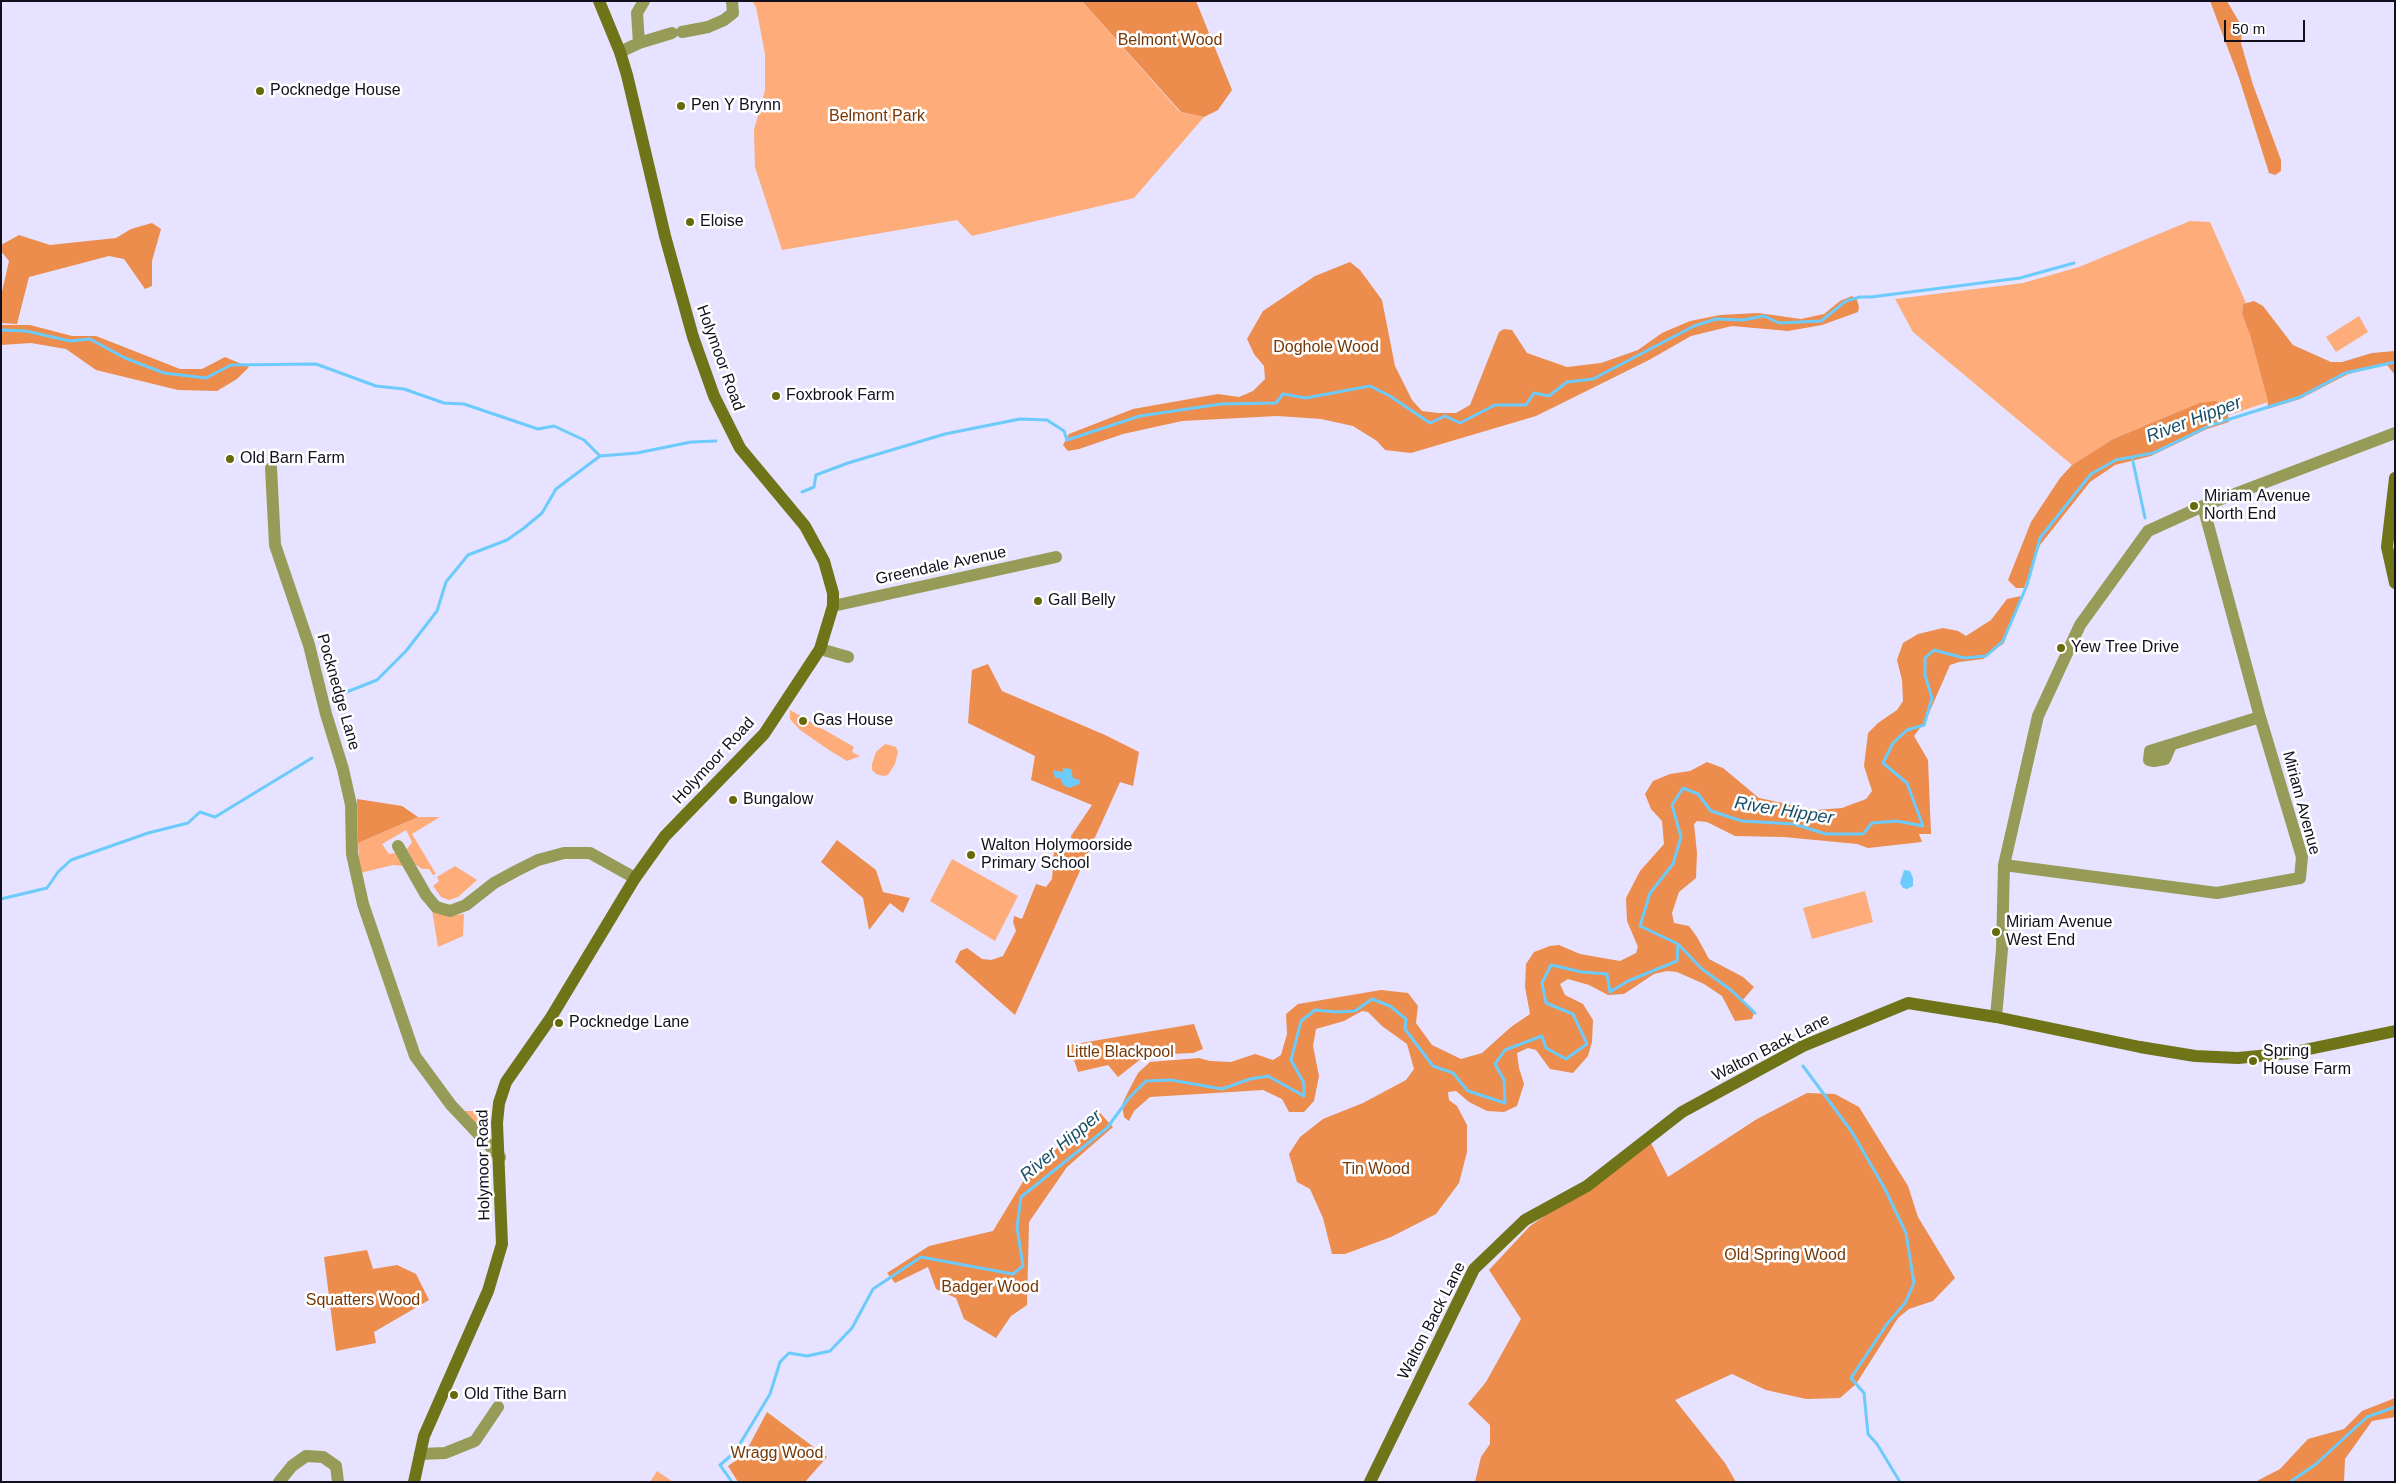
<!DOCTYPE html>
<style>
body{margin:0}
#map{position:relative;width:2396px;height:1483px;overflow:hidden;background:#e6e2ff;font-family:Helvetica,sans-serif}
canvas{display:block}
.frame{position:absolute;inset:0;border:2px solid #120f1f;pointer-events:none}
.scale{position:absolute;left:2224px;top:20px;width:81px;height:22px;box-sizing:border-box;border:2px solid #120f1f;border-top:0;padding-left:6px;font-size:15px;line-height:18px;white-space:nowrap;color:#120f1f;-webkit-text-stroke:4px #fff;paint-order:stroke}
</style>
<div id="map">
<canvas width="2396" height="1483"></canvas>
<div class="frame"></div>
<div class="scale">50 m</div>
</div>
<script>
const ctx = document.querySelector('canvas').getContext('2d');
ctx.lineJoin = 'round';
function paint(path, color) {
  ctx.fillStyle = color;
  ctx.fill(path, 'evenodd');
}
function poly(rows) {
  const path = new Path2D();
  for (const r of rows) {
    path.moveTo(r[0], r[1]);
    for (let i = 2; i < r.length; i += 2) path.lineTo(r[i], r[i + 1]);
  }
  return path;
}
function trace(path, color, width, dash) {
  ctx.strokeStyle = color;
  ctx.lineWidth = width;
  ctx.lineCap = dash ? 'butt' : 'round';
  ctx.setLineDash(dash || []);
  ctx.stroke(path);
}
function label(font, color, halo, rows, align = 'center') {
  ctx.font = font + ' Helvetica,sans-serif';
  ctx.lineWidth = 5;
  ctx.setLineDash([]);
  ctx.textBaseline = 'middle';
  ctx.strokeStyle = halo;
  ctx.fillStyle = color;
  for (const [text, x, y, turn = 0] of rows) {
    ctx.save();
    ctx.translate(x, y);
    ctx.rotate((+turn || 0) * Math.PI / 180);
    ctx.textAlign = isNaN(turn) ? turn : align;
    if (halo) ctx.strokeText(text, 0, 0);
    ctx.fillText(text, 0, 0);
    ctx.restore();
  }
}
paint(poly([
 [752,1,1082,1,1180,112,1204,117,1134,198,972,236,957,220,782,250,755,167,754,130,765,90,765,54,756,7],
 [2190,221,2210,222,2246,303,2243,304,2242,314,2250,335,2268,402,2229,415,2227,410,2199,403,2113,439,2072,465,1913,332,1895,299,2023,283,2079,267],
 [2359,316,2368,332,2336,352,2326,337],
 [790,710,854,747,852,752,860,756,847,761,829,750,800,730,790,719],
 [885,744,896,747,898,752,895,764,888,775,883,776,876,774,872,770,872,764,876,752],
 [418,817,440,817,412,834,436,874,433,875,429,869,422,869,415,864,407,849,412,842,406,830,382,844,389,854,395,853,403,866,393,865,360,873,358,843],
 [952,859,1018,896,995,941,930,901],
 [455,866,477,880,458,897,449,900,441,897,433,886,439,881,437,877],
 [1865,891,1873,922,1812,939,1803,908],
 [432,910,456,915,464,914,463,936,438,947],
 [462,1111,488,1111,489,1138],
 [657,1471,673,1482,650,1482]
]), '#fdac7a');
paint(poly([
 [1082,1,1196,1,1232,90,1218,110,1204,117,1181,112],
 [2210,1,2227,1,2242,27,2241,43,2253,85,2281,160,2281,171,2275,175,2269,173,2239,78],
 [152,223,161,229,152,261,152,286,145,289,124,259,109,256,29,277,17,324,1,323,1,296,9,261,1,251,1,245,19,235,50,245,116,238,131,229],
 [1350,262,1360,270,1382,300,1395,366,1412,400,1422,411,1438,413,1456,413,1470,405,1499,332,1504,329,1512,330,1527,353,1567,367,1601,363,1638,350,1662,333,1690,321,1720,315,1758,313,1801,319,1824,314,1840,301,1852,296,1857,300,1859,307,1858,312,1822,325,1788,331,1732,326,1691,336,1649,360,1536,416,1411,453,1385,450,1377,441,1353,426,1321,419,1277,416,1182,421,1123,434,1079,449,1068,451,1063,445,1069,434,1133,409,1218,394,1239,397,1253,391,1265,379,1264,366,1254,354,1247,339,1263,311,1315,276],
 [2254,301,2263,306,2293,345,2331,362,2342,362,2372,353,2395,351,2395,375,2387,365,2348,374,2300,399,2267,409,2268,402,2250,335,2242,314,2243,304],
 [1,325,30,325,72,336,96,336,180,369,202,369,225,357,249,367,237,379,217,391,178,390,96,370,66,349,31,343,1,345],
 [2216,401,2227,410,2229,422,2207,429,2151,456,2115,465,2090,482,2040,545,2024,588,2016,588,2008,580,2031,522,2060,478,2072,465,2113,439,2199,403],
 [2021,596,2004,643,1983,659,1959,662,1950,665,1926,720,1914,736,1928,760,1931,834,1919,834,1922,842,1868,848,1857,844,1784,837,1735,836,1707,822,1697,821,1694,824,1697,853,1696,878,1679,892,1672,913,1674,923,1689,926,1697,937,1709,959,1743,977,1754,987,1742,1001,1754,1012,1752,1019,1735,1021,1722,996,1704,984,1677,972,1667,971,1654,974,1624,994,1608,995,1589,985,1568,979,1560,984,1565,995,1583,1004,1593,1020,1592,1042,1588,1056,1573,1073,1550,1069,1536,1050,1528,1048,1517,1053,1519,1068,1524,1084,1517,1106,1504,1112,1487,1111,1469,1102,1456,1091,1448,1092,1449,1100,1457,1106,1467,1125,1467,1152,1459,1183,1436,1214,1391,1237,1345,1254,1332,1254,1323,1218,1310,1189,1297,1182,1289,1154,1300,1137,1323,1119,1363,1103,1406,1080,1414,1069,1407,1044,1382,1026,1368,1012,1362,1011,1344,1021,1316,1029,1313,1046,1319,1076,1314,1101,1304,1112,1289,1112,1282,1099,1263,1090,1150,1097,1134,1111,1129,1121,1124,1117,1122,1105,1127,1094,1138,1073,1150,1062,1199,1058,1210,1061,1231,1062,1255,1054,1273,1060,1281,1055,1287,1034,1286,1014,1298,1004,1381,990,1408,993,1418,1006,1416,1023,1432,1045,1461,1059,1482,1053,1511,1027,1530,1014,1525,987,1526,964,1534,952,1550,946,1559,945,1580,954,1620,961,1636,953,1638,947,1627,921,1626,898,1640,871,1664,844,1662,821,1651,809,1645,794,1653,781,1670,774,1690,771,1707,762,1723,768,1759,798,1815,810,1842,808,1866,799,1872,791,1864,766,1868,733,1878,723,1897,710,1903,701,1902,680,1897,660,1903,643,1918,634,1943,628,1958,631,1966,636,1991,620,2007,599],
 [988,664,1002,691,1105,735,1139,752,1133,786,1120,782,1015,1015,955,962,960,951,967,948,982,959,991,960,1003,956,1016,931,1013,922,1014,916,1022,919,1036,884,1046,887,1052,879,1054,851,1069,847,1072,843,1071,836,1092,805,1031,780,1035,756,968,723,972,670],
 [357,799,402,806,418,817,358,843],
 [837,840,876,870,883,892,910,898,903,913,890,903,869,930,863,898,821,862],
 [1194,1024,1203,1049,1193,1053,1146,1055,1118,1077,1108,1065,1078,1072,1069,1045],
 [1807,1093,1835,1094,1859,1107,1908,1186,1918,1217,1955,1278,1933,1301,1909,1309,1898,1318,1856,1384,1840,1398,1806,1399,1766,1390,1732,1374,1675,1400,1725,1463,1736,1482,1475,1482,1481,1457,1490,1444,1490,1425,1468,1404,1486,1382,1521,1319,1489,1270,1530,1226,1651,1143,1668,1177,1757,1119],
 [1100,1113,1113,1127,1067,1167,1029,1222,1027,1305,1011,1316,996,1338,964,1319,956,1298,936,1289,928,1267,895,1283,887,1273,929,1246,993,1231,1030,1170],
 [367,1250,373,1269,397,1265,416,1274,429,1300,374,1332,376,1343,336,1351,324,1257],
 [2395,1398,2395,1417,2372,1421,2345,1459,2344,1482,2255,1482,2280,1469,2308,1439,2344,1429,2362,1411],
 [767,1412,827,1457,805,1482,738,1482,728,1466,744,1455]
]), '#ec8c4d');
paint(poly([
 [1063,768,1071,769,1073,778,1080,780,1080,784,1069,788,1063,785,1060,778,1055,778,1053,770,1063,772],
 [1904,870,1910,871,1913,878,1913,886,1907,889,1903,888,1900,883]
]), '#6ccbfb');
trace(poly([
 [1,330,26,331,70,341,90,339,125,358,164,373,206,378,231,365,316,364,376,386,404,389,444,403,464,404,538,429,554,426,584,440,600,456,637,453,691,442,716,441],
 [2132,457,2145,518],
 [802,492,814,487,816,475,848,463,945,434,1020,419,1047,420,1064,431,1067,440,1140,416,1221,404,1276,403,1283,394,1306,398,1370,386,1390,396,1430,423,1445,416,1460,423,1495,405,1526,405,1534,393,1549,396,1567,382,1593,379,1694,326,1716,319,1743,320,1764,316,1779,323,1821,321,1846,301,1860,297,1871,297,2020,278,2074,263],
 [344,693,377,680,406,651,437,611,446,582,468,555,507,540,524,528,542,513,556,489,600,456],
 [1,899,47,888,58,872,71,860,148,833,188,823,200,812,215,817,312,758],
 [1678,944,1702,969,1731,990,1755,1013],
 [1803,1066,1852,1132,1885,1189,1906,1233,1914,1283,1905,1303,1887,1324,1851,1378,1864,1393,1868,1434,1877,1444,1900,1482],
 [732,1482,720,1465,735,1452,770,1394,780,1362,789,1353,807,1356,830,1351,852,1328,873,1289,921,1257,1013,1274,1023,1266,1017,1227,1021,1197,1107,1128,1129,1098,1146,1081,1171,1080,1222,1089,1250,1079,1268,1076,1304,1096,1304,1083,1291,1060,1301,1021,1315,1010,1337,1012,1355,1011,1372,999,1390,1006,1406,1019,1405,1029,1433,1066,1453,1073,1468,1091,1505,1103,1504,1080,1495,1064,1505,1050,1542,1036,1546,1048,1566,1059,1587,1044,1573,1014,1546,1003,1542,983,1551,965,1582,972,1607,974,1610,992,1628,981,1677,961,1678,944,1640,926,1650,893,1673,864,1681,837,1672,805,1683,788,1698,794,1711,811,1742,821,1794,824,1826,834,1863,834,1872,823,1897,821,1923,826,1907,783,1883,763,1893,743,1907,730,1924,725,1932,698,1925,675,1925,658,1934,650,1964,658,1986,656,2003,641,2027,585,2040,538,2091,474,2116,460,2153,453,2211,425,2300,397,2345,373,2395,362],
 [2290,1482,2316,1464,2367,1417,2395,1407]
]), '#6ccbfb', 3);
trace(poly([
 [682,32,708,27,724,20,733,13,732,1],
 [639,43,672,33],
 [620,52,639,43,637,13,644,1],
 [271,468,275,545,309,645,326,714,343,769,351,805,352,854,363,904,415,1056,451,1105,500,1157],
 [833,606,1056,557],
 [820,649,848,657],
 [2171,745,2165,759,2154,761,2149,760,2150,751,2260,717],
 [398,846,426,895,436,907,450,911,466,905,494,883,516,871,538,860,564,853,590,853,635,878],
 [2004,865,2217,893,2300,878,2302,857,2260,717,2203,506],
 [1996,1017,2002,949,2004,865,2038,716,2080,625,2148,531,2203,506,2395,433],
 [420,1454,445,1453,475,1441,498,1407],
 [279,1482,292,1466,306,1456,323,1457,336,1466,338,1482]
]), '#969b57', 12);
trace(poly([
 [2395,478,2387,547,2395,583],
 [414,1482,424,1436,488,1291,502,1244,497,1123,499,1103,506,1082,550,1019,635,878,665,836,764,734,820,649,833,606,833,593,824,561,805,526,740,448,714,396,693,337,665,236,627,75,620,52,599,1],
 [1370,1482,1474,1269,1525,1220,1587,1186,1682,1112,1803,1046,1908,1003,1996,1017,2140,1047,2195,1056,2238,1058,2290,1053,2395,1031]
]), '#707419', 12);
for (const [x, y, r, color] of [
 [260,91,5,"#676a0b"],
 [681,106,5,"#676a0b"],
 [690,222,5,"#676a0b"],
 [776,396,5,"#676a0b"],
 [230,459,5,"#676a0b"],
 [2194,506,5,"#676a0b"],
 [1038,601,5,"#676a0b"],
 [2061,648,5,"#676a0b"],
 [803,721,5,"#676a0b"],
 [733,800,5,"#676a0b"],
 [971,855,5,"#676a0b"],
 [1996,932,5,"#676a0b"],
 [559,1023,5,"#676a0b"],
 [2253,1061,5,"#676a0b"],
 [454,1395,5,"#676a0b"]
]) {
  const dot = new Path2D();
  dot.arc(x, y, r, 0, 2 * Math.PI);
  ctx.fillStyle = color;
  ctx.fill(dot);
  trace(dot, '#fff', 2);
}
label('16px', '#753705', '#fff', [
 ["Belmont Wood",1170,41],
 ["Belmont Park",877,117],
 ["Doghole Wood",1326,348],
 ["Little Blackpool",1120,1053],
 ["Tin Wood",1376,1170],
 ["Old Spring Wood",1785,1256],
 ["Badger Wood",990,1288],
 ["Squatters Wood",363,1301],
 ["Wragg Wood",777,1454]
]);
label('16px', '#120f1f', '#fff', [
 ["Pocknedge House",270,91],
 ["Pen Y Brynn",691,106],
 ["Eloise",700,222],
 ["Foxbrook Farm",786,396],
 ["Old Barn Farm",240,459],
 ["Miriam Avenue",2204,497],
 ["North End",2204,515],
 ["Gall Belly",1048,601],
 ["Yew Tree Drive",2071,648],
 ["Gas House",813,721],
 ["Bungalow",743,800],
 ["Walton Holymoorside",981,846],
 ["Primary School",981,864],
 ["Miriam Avenue",2006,923],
 ["West End",2006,941],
 ["Pocknedge Lane",569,1023],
 ["Spring",2263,1052],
 ["House Farm",2263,1070],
 ["Old Tithe Barn",464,1395]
], 'left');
label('16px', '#120f1f', '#fff', [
 ["Holymoor Road",720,358,70],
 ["Greendale Avenue",941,566,-12],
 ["Pocknedge Lane",338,692,74],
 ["Holymoor Road",714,761,-47],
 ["Miriam Avenue",2301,803,75],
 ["Walton Back Lane",1771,1048,-27],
 ["Holymoor Road",484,1165,-91],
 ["Walton Back Lane",1432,1321,-63]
]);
label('italic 18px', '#1a4f67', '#fff', [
 ["River Hipper",2194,420,-21],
 ["River Hipper",1784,811,9],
 ["River Hipper",1061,1146,-40]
]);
</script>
